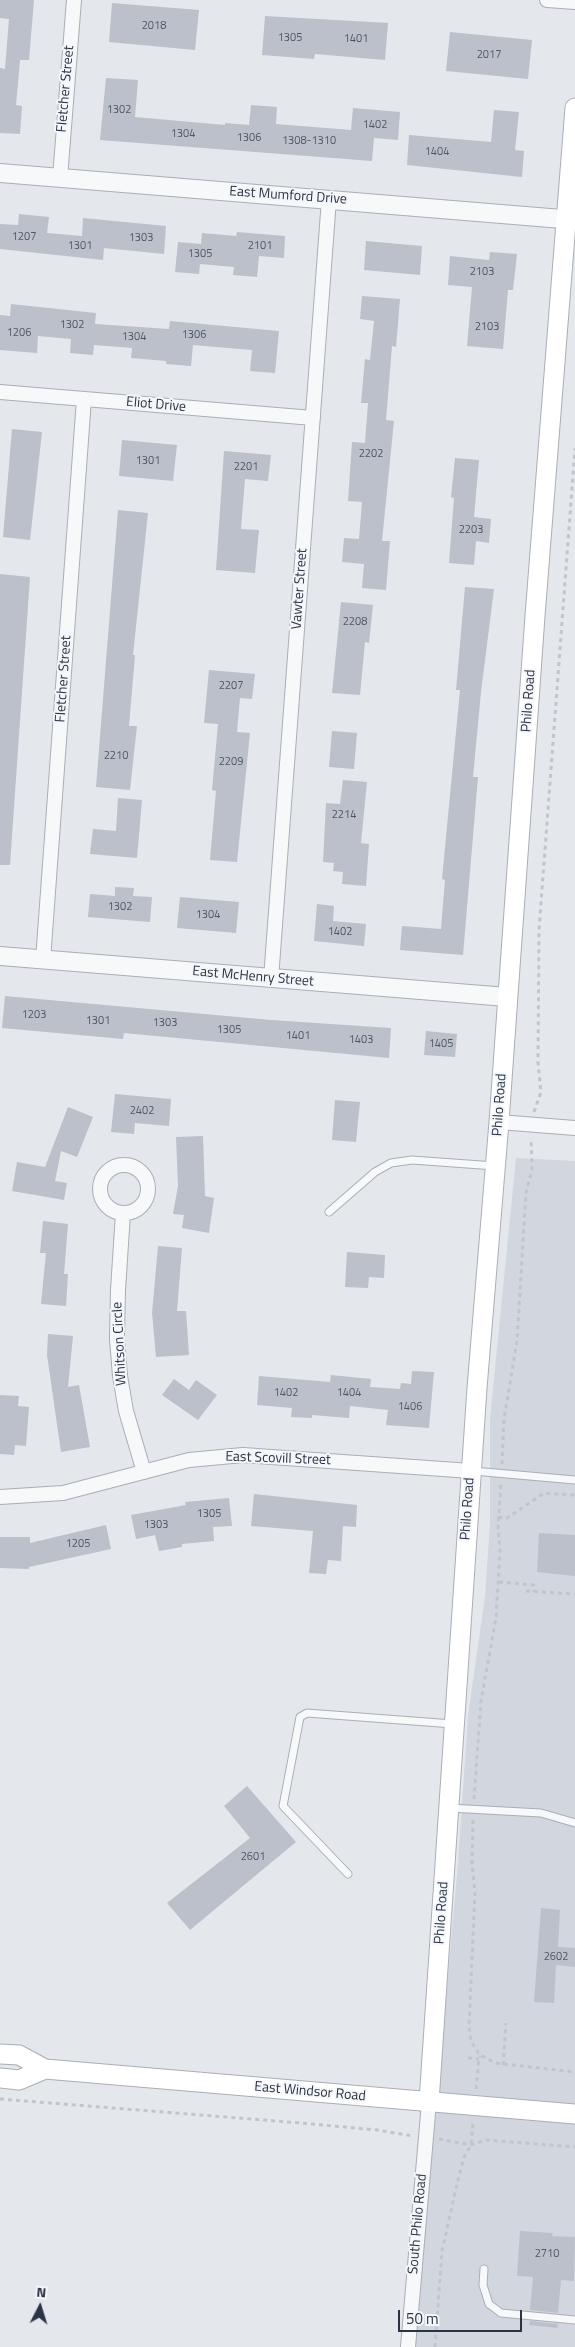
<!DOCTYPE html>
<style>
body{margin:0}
#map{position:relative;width:575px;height:2347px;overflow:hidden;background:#e4e7ec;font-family:"Titillium Web",sans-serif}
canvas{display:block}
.north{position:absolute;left:15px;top:2282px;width:50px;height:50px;-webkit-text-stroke:4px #f4f6f9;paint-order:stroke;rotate:5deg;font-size:14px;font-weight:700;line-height:20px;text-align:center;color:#2b3445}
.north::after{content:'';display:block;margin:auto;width:18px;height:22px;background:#2b3445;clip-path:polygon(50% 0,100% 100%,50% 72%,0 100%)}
.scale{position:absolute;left:398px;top:2310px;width:124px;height:22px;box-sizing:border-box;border:2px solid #2b3445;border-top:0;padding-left:6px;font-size:15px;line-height:18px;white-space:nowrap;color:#2b3445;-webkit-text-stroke:4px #f4f6f9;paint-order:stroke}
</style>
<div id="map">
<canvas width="575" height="2347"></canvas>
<div class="north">N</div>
<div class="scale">50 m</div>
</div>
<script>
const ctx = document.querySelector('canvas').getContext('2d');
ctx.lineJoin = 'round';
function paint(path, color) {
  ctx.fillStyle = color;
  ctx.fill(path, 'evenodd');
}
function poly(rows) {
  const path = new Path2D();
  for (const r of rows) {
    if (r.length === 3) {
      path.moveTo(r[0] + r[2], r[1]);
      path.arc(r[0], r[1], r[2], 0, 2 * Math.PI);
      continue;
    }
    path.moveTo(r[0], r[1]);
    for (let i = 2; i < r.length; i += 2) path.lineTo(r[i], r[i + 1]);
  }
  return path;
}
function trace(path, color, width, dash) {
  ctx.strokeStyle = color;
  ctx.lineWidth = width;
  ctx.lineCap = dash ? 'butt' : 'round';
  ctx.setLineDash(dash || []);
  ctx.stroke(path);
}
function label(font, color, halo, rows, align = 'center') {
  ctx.font = font + ' "Titillium Web",sans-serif';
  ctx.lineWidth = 4;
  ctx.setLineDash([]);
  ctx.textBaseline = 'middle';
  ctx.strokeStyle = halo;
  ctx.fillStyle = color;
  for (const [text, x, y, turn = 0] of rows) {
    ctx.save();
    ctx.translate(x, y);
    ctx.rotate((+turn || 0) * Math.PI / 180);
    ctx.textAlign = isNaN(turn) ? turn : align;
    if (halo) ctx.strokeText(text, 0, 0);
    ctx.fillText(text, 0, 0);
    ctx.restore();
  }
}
paint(poly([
 [516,1158,575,1161,575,2347,415,2347,458,1863,468,1716,485,1597,490,1524,490,1419]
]), '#d2d6de');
paint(poly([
 [0,0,34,0,29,60,20,60,16,105,22,106,20,134,0,133,0,68,5,69,9,19,0,18],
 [112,3,199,10,195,50,109,42],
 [265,16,388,23,385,60,315,54,314,59,262,55],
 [450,32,532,40,528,79,446,71],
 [106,78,138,80,135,117,225,125,225,123,249,125,251,105,277,107,276,124,351,130,353,108,400,112,398,140,374,138,372,161,100,140],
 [494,110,519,112,515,150,524,151,522,177,407,165,409,135,491,142],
 [19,214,49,217,47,233,82,236,83,218,166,226,164,254,104,248,103,260,0,249,0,224,18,225],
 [237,232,285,236,284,258,259,256,257,277,233,275,234,267,200,264,199,274,175,272,178,242,201,244,202,233,236,236],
 [366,241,422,246,420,275,364,270],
 [490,252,517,254,513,290,508,290,503,349,467,346,472,287,448,285,450,256,489,260],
 [362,296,400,299,396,347,392,346,386,420,394,421,382,541,390,541,386,590,362,588,364,564,342,562,344,538,359,539,362,502,348,501,352,442,365,443,368,403,361,403,365,359,370,360,374,321,360,319],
 [11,304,96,313,95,324,169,329,170,321,279,331,275,373,250,371,252,350,193,345,191,366,166,364,166,361,131,358,132,348,94,345,93,355,70,353,71,339,38,336,37,353,0,350,0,315,10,316],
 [12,429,42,432,30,540,3,537],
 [122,440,177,445,173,481,119,476],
 [224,451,271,455,268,481,245,479,241,529,259,530,255,573,216,570],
 [455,458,479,460,474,517,491,519,489,543,476,541,474,565,449,563,454,498,451,497],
 [118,510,148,513,133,655,135,655,129,726,137,726,130,790,96,787],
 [0,574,30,577,10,865,0,865],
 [465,587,494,589,481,692,473,777,478,777,463,955,400,950,402,926,441,929,445,880,442,879,460,690,456,690],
 [341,602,373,605,369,643,365,642,360,695,332,693],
 [209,670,255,674,252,699,240,698,237,732,250,733,237,862,210,860,216,791,212,790,218,724,204,723],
 [332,731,357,733,354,769,329,767],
 [343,780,367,782,361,843,369,844,366,886,342,884,343,872,333,871,334,863,323,862,326,803,340,804],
 [118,798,142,800,137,858,90,854,93,829,116,831],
 [115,887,134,888,133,896,152,897,150,922,88,917,90,894,115,896],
 [180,897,239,902,236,933,177,928],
 [317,904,334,906,333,921,366,924,364,946,314,941],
 [5,996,271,1020,391,1028,389,1058,124,1033,123,1039,2,1028],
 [426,1031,457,1034,455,1057,424,1055],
 [115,1094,171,1099,169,1126,135,1123,134,1134,111,1132],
 [335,1100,360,1102,356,1142,332,1140],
 [68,1107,93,1117,77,1157,61,1151,55,1181,67,1183,64,1200,12,1191,17,1162,45,1167],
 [203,1136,205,1196,214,1198,209,1233,182,1228,184,1215,173,1214,178,1186,176,1137],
 [43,1221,68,1224,64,1274,68,1274,66,1306,41,1304,46,1253,40,1253],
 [158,1246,182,1248,177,1311,186,1311,189,1355,156,1357,152,1313],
 [347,1252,385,1255,384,1278,369,1277,368,1288,345,1287],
 [48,1334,73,1336,68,1387,79,1385,90,1447,61,1452,47,1355],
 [412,1371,434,1372,429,1428,386,1425,388,1410,350,1406,349,1418,312,1415,312,1418,291,1417,292,1408,257,1405,259,1376,330,1382,331,1375,371,1379,370,1387,400,1389,401,1383,411,1384],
 [174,1379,189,1390,196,1380,217,1395,198,1420,162,1395],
 [0,1395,19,1396,18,1406,29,1407,26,1446,15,1445,14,1455,0,1454],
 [254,1494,357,1505,356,1527,343,1526,341,1561,328,1560,326,1574,309,1573,313,1531,251,1526],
 [229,1498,232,1526,213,1527,214,1541,182,1544,182,1547,159,1551,155,1535,136,1539,131,1515,186,1505,185,1502],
 [106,1525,111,1549,29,1567,29,1569,0,1568,0,1537,30,1537,30,1543],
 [539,1533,575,1535,575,1576,537,1572],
 [247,1786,296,1842,190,1930,167,1903,250,1838,224,1806],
 [541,1908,560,1910,558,1947,575,1948,575,1967,556,1965,554,2003,534,2002],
 [520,2231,553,2233,552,2236,575,2237,574,2281,561,2280,558,2313,530,2310,533,2277,517,2276],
 [530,2321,558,2324,557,2328,529,2325]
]), '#bbc0ca');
const service = poly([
 [329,1212,375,1172,391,1163,412,1160,495,1166],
 [473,1471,575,1480],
 [449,1808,541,1813,575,1823],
 [348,1874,283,1806,300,1717,307,1713,453,1724],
 [484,2269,483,2285,489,2304,501,2313,575,2320]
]);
const minor = poly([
 [547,0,575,2],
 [60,178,74,0],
 [0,392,313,418],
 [43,960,84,399],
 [271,979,329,199],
 [499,1122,575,1128],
 [124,1189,24],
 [123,1213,118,1290,117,1339,120,1376,126,1411,144,1472],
 [0,1497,63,1493,189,1460,243,1455,471,1471],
 [408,2347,429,2102]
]);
const tertiary = poly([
 [0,173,575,220],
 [0,956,507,997]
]);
const secondary = poly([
 [0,2054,19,2055,45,2069,575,2114],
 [0,2078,19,2080,45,2069],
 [429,2102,477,1388,499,1122,535,616,575,108]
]);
trace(service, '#a9aeb7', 9);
trace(minor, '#a9aeb7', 16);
trace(tertiary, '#a9aeb7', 20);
trace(secondary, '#a9aeb7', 21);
trace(poly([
 [534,1112,541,1092,538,1062,539,930,575,448],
 [502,1464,504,1419,517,1341,526,1192,532,1170,531,1138],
 [498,1517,507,1518,544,1493,575,1495],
 [499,1582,534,1585,534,1592],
 [526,1591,575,1594],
 [474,1799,481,1701,496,1618,500,1550,498,1528,501,1483],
 [473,1820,472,1863,475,1892,469,2026,471,2041,479,2054,495,2063,575,2072],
 [468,2058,479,2059],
 [503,2065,506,2023],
 [476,2089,479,2059,481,2056],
 [0,2099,301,2123,377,2130,413,2136],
 [439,2139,471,2145,486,2140,575,2147],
 [435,2347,442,2251,456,2188,464,2157,471,2145,473,2123]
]), '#c2c5cb', 3, [4, 4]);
trace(service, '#f7f8fa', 7);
trace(minor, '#f7f8fa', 14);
trace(tertiary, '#f7f8fa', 18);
trace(secondary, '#fff', 19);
label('11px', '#4f5766', null, [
 ["2018",154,26],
 ["1305",290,38],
 ["1401",356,39],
 ["2017",489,55],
 ["1302",119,110],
 ["1402",375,125],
 ["1304",183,134],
 ["1306",249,138],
 ["1308-1310",309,141],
 ["1404",437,152],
 ["1207",24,237],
 ["1303",141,238],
 ["1301",80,246],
 ["2101",260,246],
 ["1305",200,254],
 ["2103",482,272],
 ["1302",72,325],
 ["2103",487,327],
 ["1206",19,333],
 ["1306",194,335],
 ["1304",134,337],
 ["2202",371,454],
 ["1301",148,461],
 ["2201",246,467],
 ["2203",471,530],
 ["2208",355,622],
 ["2207",231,686],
 ["2210",116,756],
 ["2209",231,762],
 ["2214",344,815],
 ["1302",120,907],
 ["1304",208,915],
 ["1402",340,932],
 ["1203",34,1015],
 ["1301",98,1021],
 ["1303",165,1023],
 ["1305",229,1030],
 ["1401",298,1036],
 ["1403",361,1040],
 ["1405",441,1044],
 ["2402",142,1111],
 ["1402",286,1393],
 ["1404",349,1393],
 ["1406",410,1407],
 ["1305",209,1514],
 ["1303",156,1525],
 ["1205",78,1544],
 ["2601",253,1857],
 ["2602",556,1957],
 ["2710",547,2254]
]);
label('14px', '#2b3445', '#f4f6f9', [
 ["Fletcher Street",66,89,-85],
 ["East Mumford Drive",288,196,4],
 ["Eliot Drive",156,405,5],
 ["Vawter Street",300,589,-86],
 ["Fletcher Street",64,679,-86],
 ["Philo Road",529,701,-86],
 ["East McHenry Street",253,977,5],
 ["Philo Road",500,1105,-86],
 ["Whitson Circle",120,1344,-93],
 ["East Scovill Street",278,1459,2],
 ["Philo Road",468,1509,-86],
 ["Philo Road",442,1913,-86],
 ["East Windsor Road",310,2092,5],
 ["South Philo Road",418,2224,-85]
]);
</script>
